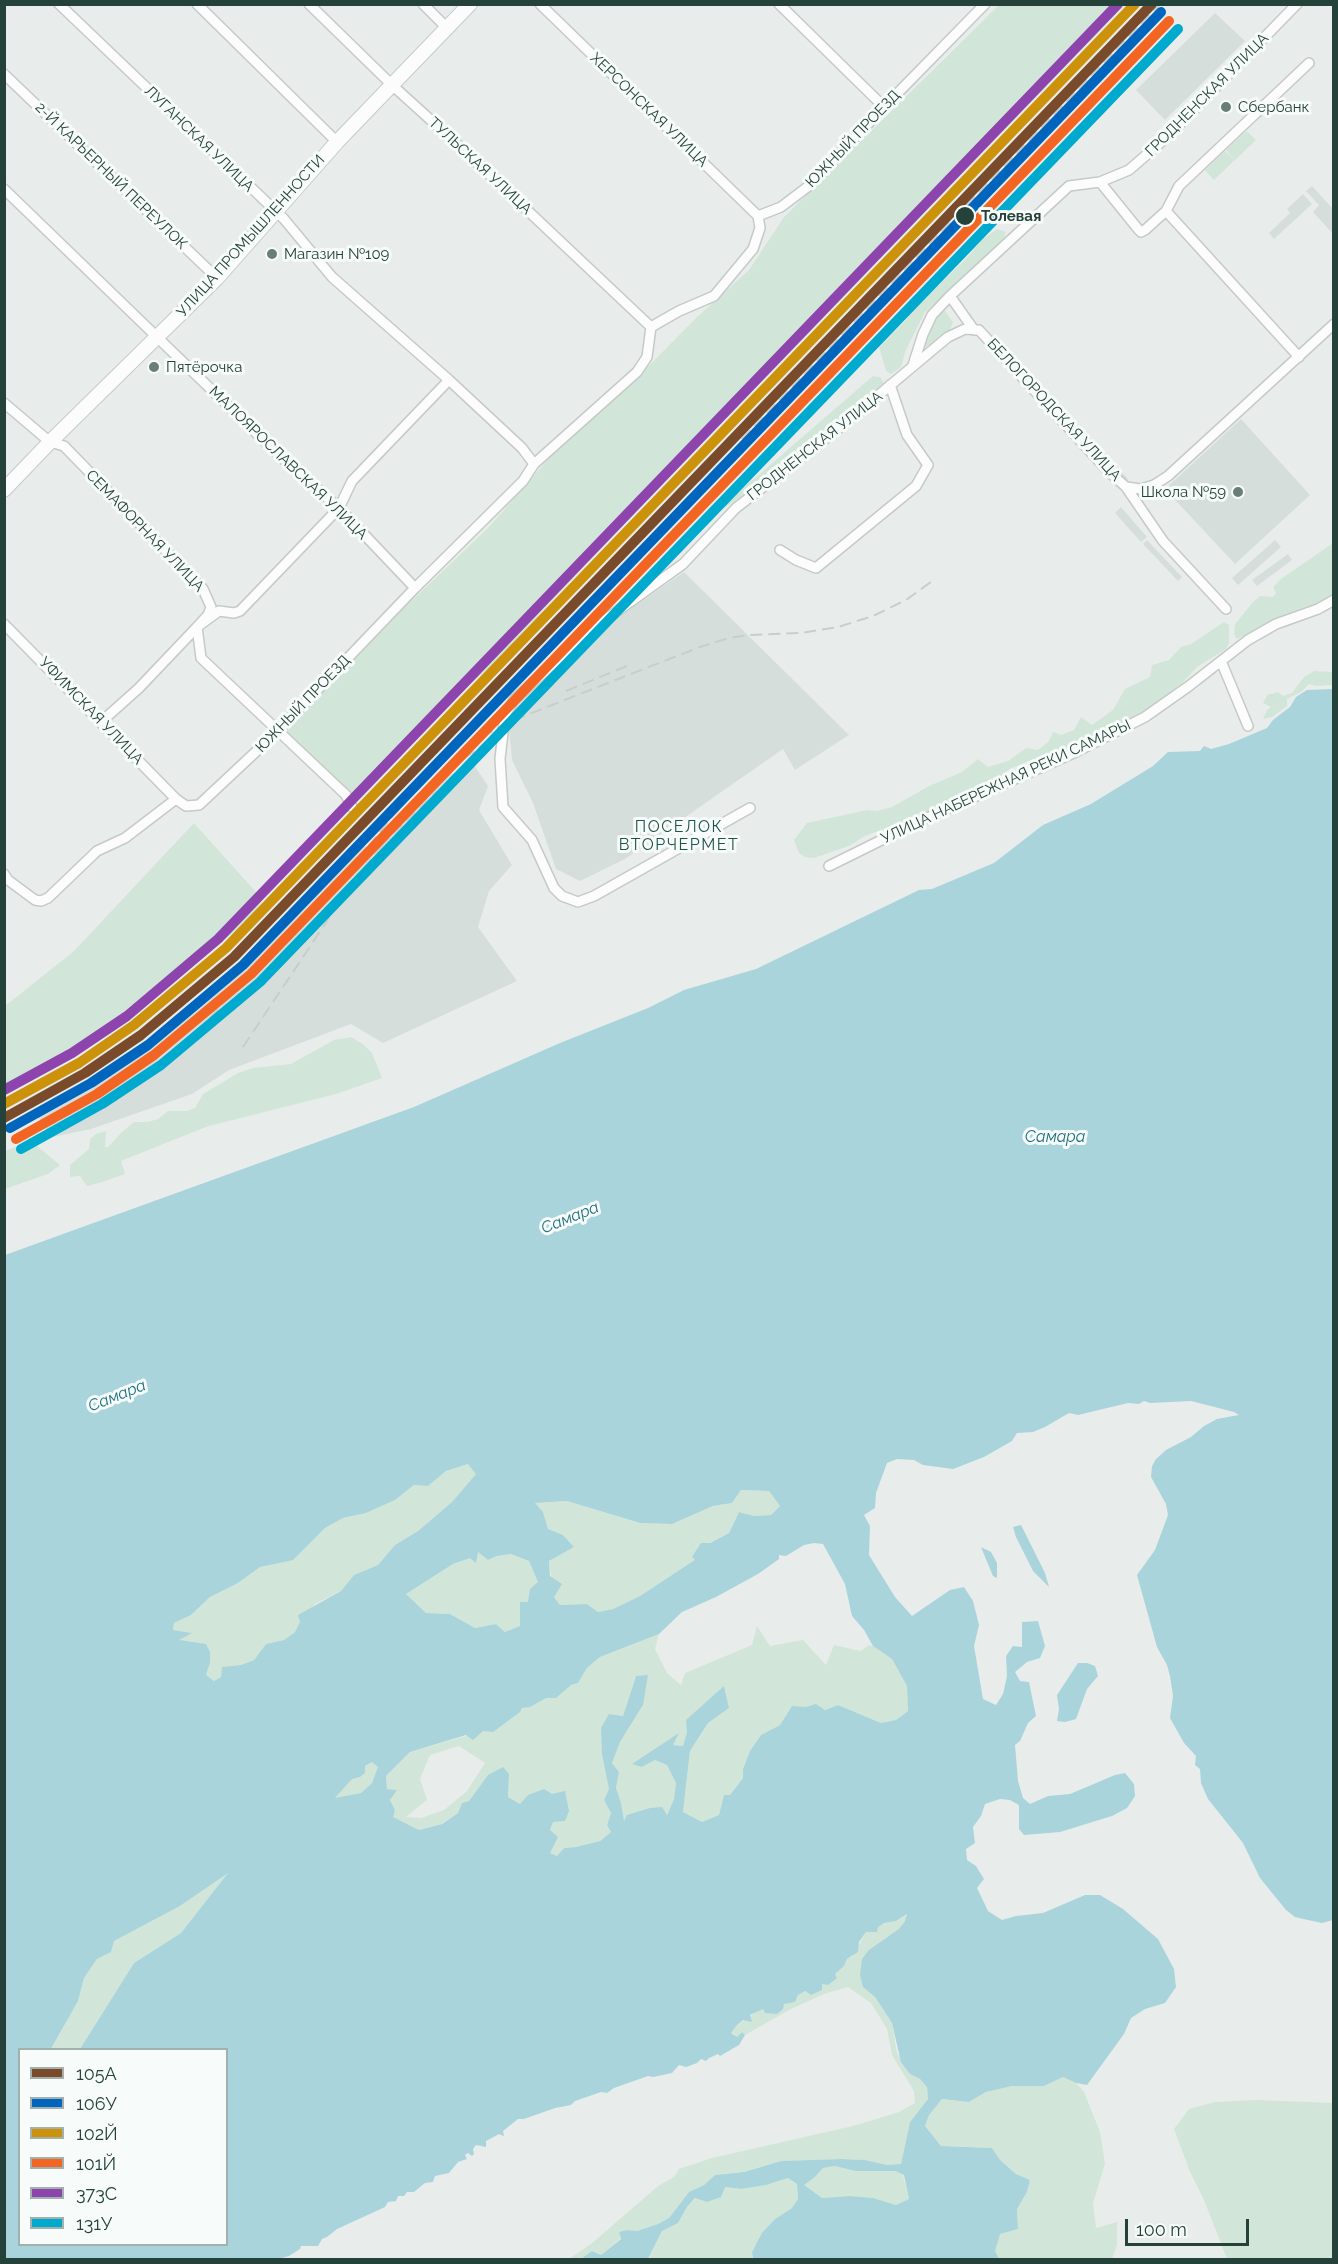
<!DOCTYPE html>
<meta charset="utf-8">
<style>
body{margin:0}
#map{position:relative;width:1338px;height:2264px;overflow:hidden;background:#e8edeb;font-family:Raleway,sans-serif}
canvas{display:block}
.frame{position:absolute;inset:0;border:6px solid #24423a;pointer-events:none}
.legend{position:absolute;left:18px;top:2048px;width:210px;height:198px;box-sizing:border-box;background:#f7fbf9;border:2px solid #a3b1ad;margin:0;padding:8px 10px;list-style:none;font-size:18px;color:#24423a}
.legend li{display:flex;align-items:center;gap:12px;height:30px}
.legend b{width:30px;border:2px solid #a3b1ad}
.scale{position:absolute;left:1125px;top:2219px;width:124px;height:27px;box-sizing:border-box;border:3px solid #24423a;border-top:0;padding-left:8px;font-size:18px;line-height:21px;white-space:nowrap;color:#24423a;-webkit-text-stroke:4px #f7fbf9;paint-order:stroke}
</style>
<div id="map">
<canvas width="1338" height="2264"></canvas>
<div class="frame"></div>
<ul class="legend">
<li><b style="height:8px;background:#7a4b2a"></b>105А</li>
<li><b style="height:8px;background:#0065bd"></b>106У</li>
<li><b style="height:8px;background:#cd920c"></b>102Й</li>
<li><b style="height:8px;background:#f26522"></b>101Й</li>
<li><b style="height:8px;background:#8e44ad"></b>373C</li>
<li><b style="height:8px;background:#00a9ce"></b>131У</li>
</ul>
<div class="scale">100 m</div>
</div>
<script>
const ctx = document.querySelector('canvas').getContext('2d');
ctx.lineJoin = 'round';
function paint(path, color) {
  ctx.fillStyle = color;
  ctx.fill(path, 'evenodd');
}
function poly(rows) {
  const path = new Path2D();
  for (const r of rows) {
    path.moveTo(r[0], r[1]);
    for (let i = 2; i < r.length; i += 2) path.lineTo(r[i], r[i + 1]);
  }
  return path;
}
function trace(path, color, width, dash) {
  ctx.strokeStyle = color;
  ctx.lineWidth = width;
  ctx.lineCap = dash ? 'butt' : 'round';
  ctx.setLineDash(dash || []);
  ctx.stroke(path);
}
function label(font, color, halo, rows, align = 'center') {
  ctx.font = font + ' Raleway,sans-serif';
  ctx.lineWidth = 6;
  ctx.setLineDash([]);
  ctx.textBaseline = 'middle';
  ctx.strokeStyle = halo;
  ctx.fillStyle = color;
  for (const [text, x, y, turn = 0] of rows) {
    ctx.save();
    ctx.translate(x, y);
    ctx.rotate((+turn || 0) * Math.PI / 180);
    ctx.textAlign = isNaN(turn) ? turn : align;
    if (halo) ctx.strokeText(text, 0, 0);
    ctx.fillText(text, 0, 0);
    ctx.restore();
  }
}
paint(poly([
 [1215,13,1245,41,1165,120,1136,90],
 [1312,186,1333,209,1333,234,1313,212,1319,205,1306,191],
 [1303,194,1312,204,1274,239,1269,233,1290,213,1287,209],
 [1241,419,1310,495,1235,564,1165,489],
 [1084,431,1128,479,1125,482,1080,435],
 [1121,507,1147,537,1141,542,1115,513],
 [1147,540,1182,577,1178,581,1143,544],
 [1275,540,1281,547,1238,585,1232,578],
 [1288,554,1292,560,1257,586,1252,580],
 [684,572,849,735,795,770,783,749,625,859,580,881,556,869,533,803,512,760,508,718,520,700,583,642],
 [474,765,488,786,479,810,512,865,489,891,478,927,517,981,383,1043,351,1024,229,1070,192,1094,91,1129,52,1137,38,1117,112,1074,206,1002,257,952,362,844,370,850,415,801,449,775]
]), '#d6dedb');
paint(poly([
 [999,5,1125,5,589,561,493,664,405,743,352,799,285,733,404,608,488,528,557,449,630,385,696,318,749,270,784,217],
 [1247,131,1256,140,1235,160,1226,150],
 [1225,151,1235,160,1214,180,1205,170],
 [997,229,1006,232,1002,243,925,312,906,350,901,367,891,374,886,371,879,347,904,322,915,307,964,261,982,240],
 [945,311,953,322,950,330,932,344,925,347,924,342,936,317],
 [873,376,880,377,884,383,882,389,781,469,721,510,727,499,755,478],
 [1333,543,1333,597,1286,614,1237,639,1234,634,1235,624,1252,603,1260,596,1273,597,1276,593,1273,587,1281,579],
 [1224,622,1229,625,1229,643,1226,649,1197,667,1183,682,1163,698,1127,722,1083,740,1071,743,1065,753,1043,760,1027,762,1009,769,1001,777,923,815,865,836,849,846,814,858,805,857,799,853,794,840,807,823,867,810,876,811,892,807,929,786,962,772,978,759,988,767,1008,761,1026,748,1038,750,1049,741,1053,732,1061,735,1074,730,1081,717,1092,725,1113,710,1125,689,1150,677,1152,665,1169,660,1181,647,1191,644],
 [1314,671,1333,672,1333,685,1316,686,1309,684,1301,692,1287,699,1287,706,1272,717,1263,719,1267,710,1271,707,1263,703,1267,695,1278,692,1283,696,1292,693,1304,677],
 [194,823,263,900,246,924,200,956,95,1043,5,1090,5,1006,74,951],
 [351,1037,363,1044,372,1053,382,1078,336,1094,209,1126,191,1133,121,1161,125,1174,99,1183,87,1186,80,1176,70,1177,70,1165,89,1149,90,1139,96,1134,106,1131,105,1147,108,1147,122,1132,134,1122,148,1122,158,1119,168,1111,187,1111,195,1108,203,1094,238,1073,253,1068,291,1064,334,1040],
 [31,1141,60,1165,48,1174,5,1189,5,1151],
 [468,1464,477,1473,452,1502,418,1531,395,1545,378,1565,354,1575,341,1591,315,1604,295,1632,284,1640,266,1644,254,1660,241,1665,223,1667,221,1677,214,1681,205,1675,178,1640,191,1633,173,1630,174,1623,191,1615,210,1597,238,1583,260,1567,293,1559,325,1528,343,1518,366,1513,395,1500,414,1485,428,1486,446,1471],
 [741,1490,769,1491,780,1506,771,1515,754,1516,739,1512,729,1533,709,1543,696,1560,640,1596,613,1609,598,1612,587,1604,560,1605,554,1597,549,1561,574,1547,563,1535,548,1529,543,1512,534,1503,567,1501,640,1523,672,1524,713,1506,732,1503],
 [478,1552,488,1560,497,1556,511,1554,529,1561,538,1582,528,1602,520,1602,521,1626,505,1632,496,1624,475,1628,450,1614,426,1613,406,1594,453,1564,470,1558],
 [757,1626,770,1646,803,1640,826,1665,834,1645,861,1651,869,1645,873,1646,892,1659,907,1686,908,1711,896,1720,881,1723,838,1705,825,1710,792,1706,780,1725,761,1735,750,1751,743,1769,743,1778,730,1795,724,1796,719,1815,702,1822,683,1812,690,1751,708,1723,729,1708,724,1686,711,1699,687,1732,683,1746,673,1745,678,1734,642,1767,655,1760,667,1765,676,1783,674,1799,666,1816,623,1822,621,1803,616,1788,619,1772,612,1763,620,1742,643,1705,636,1676,623,1716,609,1714,609,1789,604,1800,611,1813,607,1825,611,1832,600,1841,576,1847,564,1848,557,1856,550,1853,550,1830,553,1822,508,1797,509,1774,488,1775,469,1801,462,1803,458,1813,441,1824,419,1830,392,1817,395,1810,390,1800,396,1790,387,1789,386,1776,410,1752,483,1731,522,1708,530,1706,546,1697,556,1698,571,1685,578,1683,587,1668,600,1657,659,1634,655,1649,667,1673,681,1685,685,1673,752,1645],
 [459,1746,485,1763,467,1791,444,1810,421,1818,406,1817,427,1800,420,1779,430,1755],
 [372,1762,379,1767,372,1783,361,1793,334,1799,352,1778,360,1777,365,1766],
 [230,1871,181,1933,134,1963,80,2049,51,2050,78,2001,84,1978,97,1959,111,1952,114,1941,180,1906],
 [908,1914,905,1921,863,1987,875,1997,892,2023,897,2053,910,2074,920,2079,927,2087,928,2099,910,2122,901,2164,887,2165,865,2160,841,2159,781,2161,743,2172,715,2175,704,2185,689,2192,669,2218,658,2224,637,2231,628,2230,619,2233,621,2238,601,2255,592,2251,584,2259,567,2260,591,2244,658,2186,674,2177,679,2169,712,2158,853,2126,899,2112,915,2103,914,2091,892,2055,887,2029,871,2003,848,1987,824,1994,791,2009,745,2035,742,2032,737,2037,731,2032,736,2026,756,2012,763,2009,765,2013,772,2013,784,2004,795,2002,798,1995,805,1991,811,1995,821,1990,822,1984,837,1978,835,1974,844,1966,847,1959,853,1956,866,1932,884,1923,896,1921],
 [1063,2077,1076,2083,1084,2092,1100,2132,1105,2164,1093,2203,1096,2228,1117,2222,1117,2245,1112,2259,999,2259,994,2251,1000,2233,1018,2229,1017,2209,1027,2192,1030,2180,1016,2174,1000,2160,992,2148,941,2146,925,2126,929,2114,942,2099,969,2102,986,2092,1012,2086,1044,2086],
 [1257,2100,1333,2103,1333,2259,1227,2259,1204,2200,1190,2172,1174,2129,1189,2109,1215,2102],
 [835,2166,855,2171,895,2171,903,2175,909,2199,896,2205,873,2198,850,2196,822,2198,803,2185,815,2177,823,2168],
 [788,2178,797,2184,798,2199,792,2208,775,2219,752,2252,753,2259,648,2260,662,2231,678,2223,687,2207,696,2198,707,2202,725,2187,741,2189,766,2185]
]), '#d1e6d8');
paint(poly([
 [1333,689,1333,1920,1322,1923,1308,1920,1295,1917,1286,1910,1260,1878,1243,1843,1208,1799,1201,1783,1200,1769,1195,1765,1196,1756,1184,1743,1170,1718,1173,1696,1170,1676,1167,1665,1157,1647,1137,1575,1155,1550,1168,1515,1166,1504,1151,1477,1152,1466,1156,1459,1166,1450,1191,1437,1204,1426,1217,1419,1239,1415,1234,1412,1191,1401,1150,1403,1144,1401,1139,1404,1128,1403,1078,1415,1069,1413,1045,1427,1033,1432,1017,1433,1012,1441,984,1457,953,1469,923,1465,914,1460,897,1459,887,1463,876,1493,875,1508,864,1515,870,1526,869,1555,895,1597,912,1616,950,1590,964,1587,973,1601,979,1625,974,1646,983,1699,996,1705,1003,1694,1007,1676,1006,1656,1013,1646,1022,1647,1022,1622,1038,1621,1045,1646,1040,1658,1027,1662,1015,1672,1020,1681,1029,1682,1036,1716,1028,1723,1020,1741,1015,1745,1018,1781,1023,1798,1030,1804,1048,1796,1070,1794,1115,1775,1125,1773,1134,1784,1135,1796,1127,1808,1112,1816,1060,1832,1024,1835,1019,1829,1019,1805,1010,1800,1000,1799,985,1804,981,1816,973,1827,975,1843,966,1849,967,1860,976,1866,984,1879,977,1888,988,1911,1002,1920,1016,1916,1043,1913,1085,1895,1100,1895,1123,1909,1158,1939,1174,1969,1176,1987,1165,2003,1145,2009,1131,2018,1124,2034,1087,2085,1076,2083,1063,2077,1044,2086,1012,2086,986,2092,969,2102,942,2099,929,2115,925,2126,941,2146,992,2148,1000,2160,1016,2174,1030,2180,1027,2192,1017,2209,1018,2229,1000,2234,995,2251,999,2259,753,2259,752,2252,762,2233,775,2219,792,2208,798,2199,797,2184,788,2178,766,2185,741,2189,725,2187,721,2197,707,2202,695,2198,687,2207,678,2223,662,2231,648,2259,581,2259,592,2251,601,2255,621,2239,619,2232,628,2230,637,2231,658,2224,669,2218,689,2192,704,2185,715,2175,744,2172,781,2161,841,2159,865,2160,887,2165,901,2164,910,2122,928,2099,927,2087,920,2079,910,2074,901,2062,892,2023,875,1997,863,1987,860,1975,862,1959,869,1950,899,1929,905,1921,907,1914,896,1921,884,1923,878,1927,877,1932,866,1932,859,1942,858,1952,847,1959,844,1966,835,1974,837,1978,828,1985,822,1984,822,1990,811,1995,805,1991,798,1995,795,2002,784,2004,783,2009,777,2014,765,2013,763,2009,750,2015,752,2022,743,2020,736,2026,731,2033,737,2037,742,2032,745,2035,739,2045,720,2056,718,2054,709,2058,706,2061,701,2059,697,2063,686,2067,679,2065,672,2073,653,2077,648,2076,614,2088,607,2093,601,2092,575,2101,571,2105,555,2108,524,2119,518,2119,503,2131,504,2136,499,2134,486,2141,486,2147,476,2145,473,2149,474,2154,472,2156,468,2153,465,2155,467,2159,458,2162,449,2173,435,2176,433,2182,425,2183,414,2192,407,2192,404,2196,398,2196,396,2201,388,2202,385,2207,337,2229,327,2237,322,2239,318,2246,301,2246,300,2249,289,2256,274,2260,5,2259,5,1255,414,1107,560,1043,648,1008,684,990,756,969,919,890,932,889,994,863,1043,825,1091,804,1153,766,1168,752,1200,751,1204,746,1211,749,1229,744,1267,728,1273,720,1290,707,1296,697,1307,690],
 [468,1464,476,1474,452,1502,418,1531,395,1545,378,1565,354,1575,341,1591,298,1615,300,1622,295,1632,284,1640,266,1644,254,1660,241,1665,222,1667,221,1677,214,1681,206,1675,210,1662,210,1652,206,1644,179,1640,192,1633,173,1630,174,1623,191,1615,210,1597,238,1583,260,1567,293,1560,325,1528,343,1518,366,1513,395,1500,414,1485,428,1486,446,1471],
 [741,1490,769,1491,780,1506,771,1515,754,1516,739,1512,729,1533,710,1543,701,1543,692,1557,695,1560,640,1596,613,1609,598,1612,587,1604,560,1605,554,1597,562,1584,550,1576,549,1561,574,1547,563,1535,548,1529,543,1512,535,1503,567,1501,640,1523,672,1524,713,1506,732,1503],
 [814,1543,823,1544,845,1584,852,1616,864,1630,873,1646,892,1659,907,1686,908,1711,896,1720,881,1723,838,1705,825,1710,816,1704,806,1707,792,1706,780,1725,761,1735,750,1751,743,1769,743,1778,730,1795,724,1795,719,1815,702,1822,683,1812,690,1751,708,1723,729,1708,724,1686,686,1720,687,1732,683,1746,673,1745,679,1733,632,1764,642,1767,655,1760,667,1765,676,1783,674,1799,667,1815,662,1807,650,1808,627,1815,624,1821,621,1803,616,1788,619,1772,612,1763,620,1742,643,1705,648,1675,636,1676,623,1716,609,1714,601,1728,602,1754,609,1789,604,1800,611,1813,607,1825,611,1832,600,1841,576,1847,564,1848,557,1856,550,1853,558,1837,550,1830,553,1822,565,1821,569,1811,565,1791,552,1794,544,1789,528,1795,520,1804,508,1797,509,1774,503,1767,488,1775,469,1801,462,1803,458,1813,442,1824,419,1830,393,1817,395,1810,390,1800,397,1790,387,1789,386,1776,410,1752,466,1735,473,1740,483,1731,493,1732,520,1712,522,1708,530,1707,546,1698,556,1698,571,1685,578,1683,587,1668,600,1657,659,1634,682,1612,716,1597,758,1574,779,1559,779,1555,786,1556,804,1545],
 [478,1552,488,1560,497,1556,511,1554,529,1561,538,1582,530,1589,528,1602,520,1602,520,1626,505,1632,496,1624,475,1628,450,1614,426,1613,406,1594,453,1564,470,1558,476,1563],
 [372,1762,378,1767,372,1783,361,1793,335,1798,352,1779,360,1777,365,1773,365,1766],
 [228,1873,181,1933,134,1963,80,2049,226,2050,226,2244,20,2244,20,2050,51,2049,78,2001,84,1978,97,1959,111,1952,114,1941,180,1906],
 [835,2166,855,2171,895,2171,904,2175,909,2199,896,2205,873,2198,850,2196,822,2198,804,2185,815,2177,823,2168],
 [1021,1525,1045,1573,1049,1587,1033,1571,1016,1537,1013,1527],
 [981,1547,991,1552,997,1563,997,1578,993,1576],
 [1078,1663,1087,1663,1095,1666,1098,1676,1087,1689,1076,1719,1065,1722,1057,1721,1059,1709,1057,1695]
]), '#a9d4db');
const street = poly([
 [59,4,284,219,332,277,449,380,522,448,534,464,637,372,647,357,651,327],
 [197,4,337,142],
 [309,4,392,85,455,142,651,327],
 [423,4,447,28],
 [540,4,758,216],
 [779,4,884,107],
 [4,74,217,278],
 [1100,182,1138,229,1141,232,1145,230,1166,211,1179,186,1309,63],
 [4,189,281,457,339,508,415,588],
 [1166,211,1299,357],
 [758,216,781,207,810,185,884,107,985,4],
 [950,296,974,330],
 [651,327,679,311,714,296,753,249,760,228,758,216],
 [913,365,923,334,932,315,950,296,1069,186,1100,182,1129,170,1168,136,1297,4],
 [4,403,50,442,64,446,203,589,211,607,208,615,197,627,201,658,346,795,352,807],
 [1126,487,1141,489,1154,485,1168,476,1334,324],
 [780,550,796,560,816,568,916,486,928,465,907,435,890,385],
 [4,624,176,799,186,806,199,805,278,731,415,588,523,481,534,464],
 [1221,661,1248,726],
 [101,722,139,688,197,627,219,611,234,613,240,611,339,508,352,481,449,380],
 [750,808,594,896,578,902,562,896,554,888,532,840,503,807,500,759,505,715,514,700,584,635,683,564,736,508,838,429,948,337,965,329,979,330,1108,471,1126,487,1163,541,1226,609],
 [829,866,918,822,1076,752,1145,717,1189,686,1248,640,1276,624,1318,609,1334,600],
 [4,874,8,880,35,900,41,901,48,898,97,851,125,838,176,799]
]);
const secondary = poly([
 [4,490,50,442,217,278,337,142,470,4]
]);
trace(street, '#c5cac8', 12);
trace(secondary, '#c3cbc8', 16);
trace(street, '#fcfcfc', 9);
trace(secondary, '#fcfcfc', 14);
trace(poly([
 [742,439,1160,4],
 [566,691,627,666],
 [482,737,509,722,585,692,700,647,729,638,748,635,801,633,838,627,873,616,906,600,935,579],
 [435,779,493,738],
 [381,846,437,791],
 [210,1018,350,869,392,817,424,781,755,436],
 [243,1047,357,876,386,841]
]), '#c9cdcc', 2, [12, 6]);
trace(poly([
 [4,1118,85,1073,141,1035,234,957,1152,4]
]), '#7a4b2a', 10);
trace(poly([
 [10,1128,91,1083,148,1045,243,965,1161,12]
]), '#0065bd', 10);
trace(poly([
 [4,1104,79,1063,134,1025,226,948,1135,4]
]), '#cd920c', 10);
trace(poly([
 [16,1139,97,1094,154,1055,251,974,1169,21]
]), '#f26522', 10);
trace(poly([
 [4,1090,72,1053,127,1016,218,939,1118,4]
]), '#8e44ad', 10);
trace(poly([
 [21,1149,102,1104,161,1065,260,982,1178,29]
]), '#00a9ce', 10);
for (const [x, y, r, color] of [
 [1226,107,6,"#697e78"],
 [965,216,10,"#24423a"],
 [272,254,6,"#697e78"],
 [154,367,6,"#697e78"],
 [1238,492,6,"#697e78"]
]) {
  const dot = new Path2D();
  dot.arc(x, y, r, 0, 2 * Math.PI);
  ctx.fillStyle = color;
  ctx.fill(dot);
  trace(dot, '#f7fbf9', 2);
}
label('15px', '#24423a', '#f7fbf9', [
 ["ГРОДНЕНСКАЯ УЛИЦА",1207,95,-45],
 ["ХЕРСОНСКАЯ УЛИЦА",649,110,44],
 ["ЛУГАНСКАЯ УЛИЦА",199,139,44],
 ["ЮЖНЫЙ ПРОЕЗД",853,139,-46],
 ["ТУЛЬСКАЯ УЛИЦА",480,166,43],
 ["2-Й КАРЬЕРНЫЙ ПЕРЕУЛОК",111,176,44],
 ["УЛИЦА ПРОМЫШЛЕННОСТИ",251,236,-48],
 ["БЕЛОГОРОДСКАЯ УЛИЦА",1054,410,47],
 ["ГРОДНЕНСКАЯ УЛИЦА",815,446,-38],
 ["МАЛОЯРОСЛАВСКАЯ УЛИЦА",288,463,44],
 ["СЕМАФОРНАЯ УЛИЦА",145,531,46],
 ["ЮЖНЫЙ ПРОЕЗД",303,704,-46],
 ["УФИМСКАЯ УЛИЦА",91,711,46],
 ["УЛИЦА НАБЕРЕЖНАЯ РЕКИ САМАРЫ",1006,782,-25]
]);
label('15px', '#24423a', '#f7fbf9', [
 ["Сбербанк",1238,107],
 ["Магазин №109",284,254],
 ["Пятёрочка",166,367],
 ["Школа №59",1226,492,"right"]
], 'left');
label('bold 15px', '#24423a', '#f7fbf9', [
 ["Толевая",981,216]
], 'left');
ctx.letterSpacing = '1.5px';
label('16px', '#1f5548', '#f7fbf9', [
 ["ПОСЕЛОК",679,827],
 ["ВТОРЧЕРМЕТ",679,845]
]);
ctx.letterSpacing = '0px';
label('italic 16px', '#1c6f80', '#f7fbf9', [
 ["Самара",1055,1137],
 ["Самара",570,1218,-22],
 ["Самара",117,1396,-22]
]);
</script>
